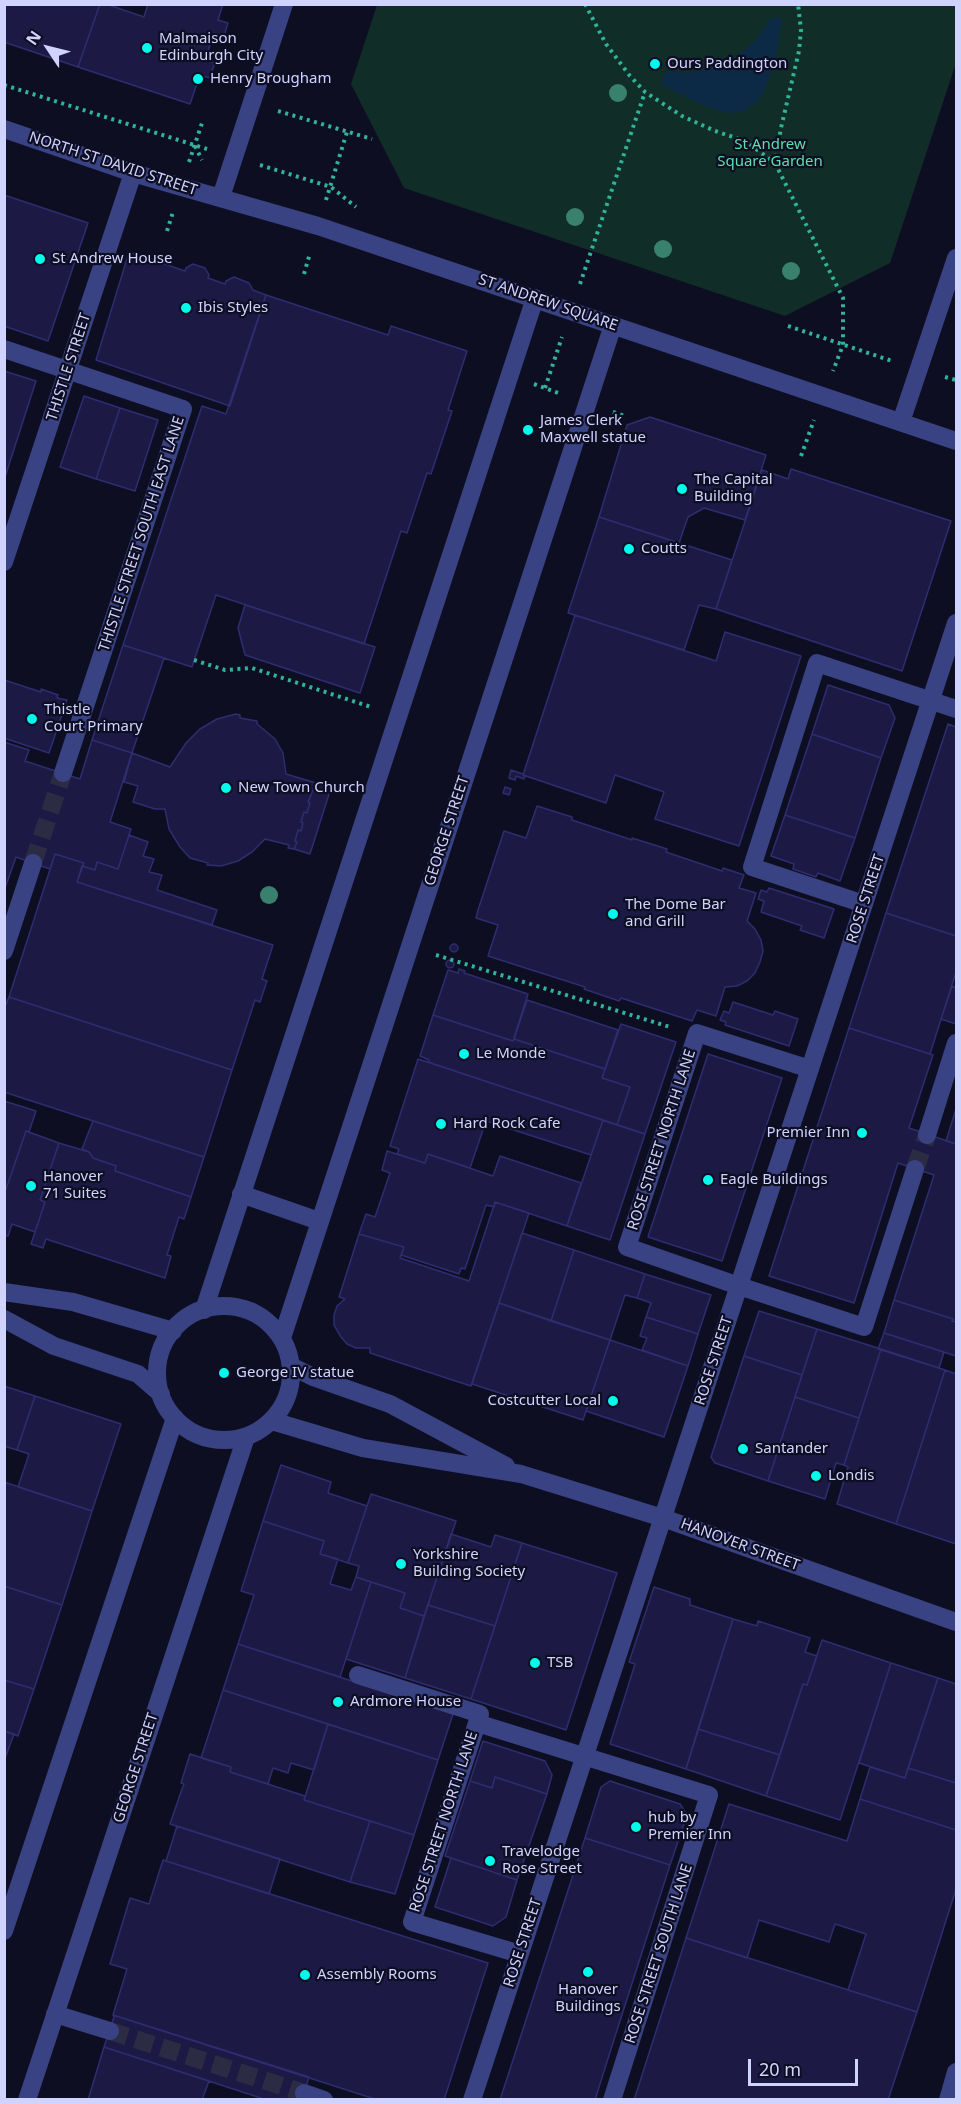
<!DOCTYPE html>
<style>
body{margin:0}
#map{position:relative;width:961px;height:2104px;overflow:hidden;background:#0e0e23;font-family:"Noto Sans",sans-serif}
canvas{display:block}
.frame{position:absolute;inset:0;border:6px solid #d1d3ff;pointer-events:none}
.north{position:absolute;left:18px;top:18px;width:60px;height:60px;-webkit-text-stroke:4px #0e0e23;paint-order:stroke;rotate:305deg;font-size:16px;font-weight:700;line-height:24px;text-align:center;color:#d1d3ff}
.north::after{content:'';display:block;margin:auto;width:21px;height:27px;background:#d1d3ff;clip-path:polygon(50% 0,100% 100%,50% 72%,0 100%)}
.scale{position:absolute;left:748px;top:2059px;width:110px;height:27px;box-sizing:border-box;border:3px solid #d1d3ff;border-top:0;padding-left:8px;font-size:18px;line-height:21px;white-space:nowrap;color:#d1d3ff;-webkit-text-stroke:4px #0e0e23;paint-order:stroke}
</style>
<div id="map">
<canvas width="961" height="2104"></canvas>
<div class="frame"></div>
<div class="north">N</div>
<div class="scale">20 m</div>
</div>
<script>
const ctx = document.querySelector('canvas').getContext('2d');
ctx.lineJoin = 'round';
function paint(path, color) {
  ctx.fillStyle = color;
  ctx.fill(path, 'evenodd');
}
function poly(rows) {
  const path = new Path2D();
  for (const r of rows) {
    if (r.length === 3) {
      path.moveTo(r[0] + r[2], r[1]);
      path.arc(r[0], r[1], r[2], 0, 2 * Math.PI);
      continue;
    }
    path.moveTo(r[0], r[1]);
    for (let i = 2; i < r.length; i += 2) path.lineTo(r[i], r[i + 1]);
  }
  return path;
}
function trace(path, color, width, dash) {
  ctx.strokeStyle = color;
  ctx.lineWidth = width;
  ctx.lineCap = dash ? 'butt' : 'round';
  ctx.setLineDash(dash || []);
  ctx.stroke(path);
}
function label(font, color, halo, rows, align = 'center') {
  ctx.font = font + ' "Noto Sans",sans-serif';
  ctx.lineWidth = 4.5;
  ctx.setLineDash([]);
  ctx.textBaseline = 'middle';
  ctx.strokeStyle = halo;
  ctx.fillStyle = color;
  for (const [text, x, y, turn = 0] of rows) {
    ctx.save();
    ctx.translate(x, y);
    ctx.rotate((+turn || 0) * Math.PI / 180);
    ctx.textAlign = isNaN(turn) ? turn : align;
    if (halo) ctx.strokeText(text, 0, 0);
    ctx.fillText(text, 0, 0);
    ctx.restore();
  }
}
paint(poly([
 [377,5,956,5,956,63,890,263,785,316,404,188,351,84]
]), '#112d28');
paint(poly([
 [771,17,782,19,776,58,764,92,756,103,742,112,727,113,700,104,662,85,665,71,689,73,708,69,725,63,745,50,759,36]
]), '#0c2a45');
const building = poly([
 [4,4,100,4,78,67,4,42,4,4],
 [100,4,106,4,144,17,148,4,223,4,218,20,228,23,224,36,214,33,205,60,215,63,212,71,210,78,200,75,190,104,78,67,100,4],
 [4,195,88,223,48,341,4,326,4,195],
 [129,252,185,271,186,268,193,264,205,268,209,275,208,278,225,284,226,281,234,277,249,283,253,290,266,295,230,406,96,360,129,252],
 [266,295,388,335,391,326,467,351,448,410,452,411,431,474,427,473,407,533,401,531,364,644,216,595,192,667,123,645,202,406,226,414,266,295],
 [4,371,36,381,4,480,4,371],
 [84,396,120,408,96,479,60,467,84,396],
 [120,408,158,420,135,491,96,479,120,408],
 [650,417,766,455,745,520,704,508,688,517,679,543,599,517,627,425,650,417],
 [791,469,951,521,902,671,716,609,762,470,788,479,791,469],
 [599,517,732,560,716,609,699,605,684,650,568,613,599,517],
 [245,605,375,647,360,693,245,655,238,628,245,605],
 [575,615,716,661,725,632,801,656,739,846,655,819,664,792,615,775,606,803,523,775,575,615],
 [123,645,164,658,132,753,92,740,123,645],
 [4,680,41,692,41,689,58,695,57,698,67,700,49,753,4,738,4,680],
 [828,685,889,705,895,718,881,758,812,734,828,685],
 [236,714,240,715,240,718,257,721,257,724,275,739,283,753,286,774,316,783,308,802,310,803,307,813,304,812,301,822,303,823,301,831,298,830,295,841,297,842,294,849,288,848,289,845,265,839,252,852,238,861,221,866,207,865,208,863,190,858,180,847,169,829,165,809,155,809,133,802,138,786,124,782,132,753,170,767,186,743,200,729,217,719,236,714],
 [948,724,956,727,956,936,886,913,948,724],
 [812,734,881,758,855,838,785,815,812,734],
 [92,740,132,753,110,822,131,829,118,869,97,862,95,870,82,866,84,863,55,854,50,869,16,857,4,891,4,742,29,750,25,761,80,779,92,740],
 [511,770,523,774,525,776,524,779,516,776,515,780,509,778,511,770],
 [316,783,331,788,310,854,294,849,297,842,295,841,298,830,301,831,303,823,301,822,304,812,307,813,310,803,308,802,316,783],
 [505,787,511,789,509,795,503,793,505,787],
 [537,806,572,817,572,820,632,840,632,838,667,849,666,852,722,871,723,868,744,875,739,888,756,893,747,921,755,929,761,940,763,951,760,962,755,973,747,981,737,986,725,987,716,1016,697,1010,692,1021,621,998,619,1001,584,989,585,987,488,956,498,925,476,918,478,910,504,831,526,838,537,806],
 [785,815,855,838,840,881,818,873,816,877,793,869,794,864,771,856,785,815],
 [129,835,148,842,143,856,154,859,149,872,162,875,157,890,217,910,212,925,77,882,82,866,95,870,97,862,118,869,129,835],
 [55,854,84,863,77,882,273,945,262,979,267,981,260,1002,255,1000,232,1070,9,997,55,854],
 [769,888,834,909,824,938,800,930,802,926,761,912,764,901,758,899,761,890,767,892,769,888],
 [886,913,956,936,956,972,930,1054,849,1028,886,913],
 [454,948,4],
 [450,964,4],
 [459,969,465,971,464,973,528,994,513,1041,433,1015,448,970,458,973,459,969],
 [952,986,956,988,956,1024,941,1019,952,986],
 [9,997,232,1070,204,1157,4,1092,4,1009,9,997],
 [527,1000,618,1030,605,1069,514,1039,527,1000],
 [733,1002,773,1015,775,1011,798,1019,789,1046,725,1025,726,1022,720,1020,724,1011,729,1013,733,1002],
 [433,1015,513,1041,514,1039,605,1069,602,1078,630,1087,617,1125,428,1062,429,1060,420,1056,433,1015],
 [621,1024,676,1042,645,1134,617,1125,630,1087,602,1078,621,1024],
 [849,1028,933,1055,909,1128,956,1144,956,1322,952,1321,953,1319,894,1300,934,1175,898,1163,854,1303,769,1276,849,1028],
 [708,1054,782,1078,722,1261,648,1237,708,1054],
 [418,1059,603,1120,591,1155,486,1121,470,1168,428,1154,425,1163,397,1154,399,1149,390,1146,418,1059],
 [4,1101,36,1111,29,1132,26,1131,4,1195,4,1101],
 [956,1109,956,1144,946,1141,956,1109],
 [603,1120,645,1134,610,1240,567,1226,603,1120],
 [93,1121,204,1157,191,1197,115,1171,116,1166,93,1158,89,1152,82,1149,93,1121],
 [26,1131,59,1143,40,1200,45,1202,35,1232,12,1224,8,1236,4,1235,4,1195,26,1131],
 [59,1143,89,1152,93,1158,116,1166,115,1171,191,1197,184,1219,179,1217,167,1255,171,1256,165,1278,46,1239,43,1248,31,1244,45,1202,40,1200,59,1143],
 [387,1151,425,1163,428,1154,493,1176,500,1156,581,1183,567,1226,495,1202,494,1207,486,1205,465,1269,461,1268,459,1274,401,1255,404,1247,359,1234,366,1214,375,1217,390,1173,382,1170,387,1151],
 [495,1202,529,1213,471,1386,370,1353,370,1348,356,1348,347,1344,341,1337,334,1325,334,1315,337,1306,345,1299,339,1297,359,1234,404,1247,400,1258,469,1281,495,1202],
 [522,1233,574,1250,551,1321,499,1303,522,1233],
 [574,1250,645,1274,637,1298,625,1295,610,1340,551,1321,574,1250],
 [645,1274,711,1295,698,1334,646,1317,651,1303,637,1298,645,1274],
 [894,1300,953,1319,952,1321,956,1322,956,1356,884,1333,894,1300],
 [499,1303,610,1340,583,1420,472,1384,499,1303],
 [759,1311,817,1329,802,1375,744,1356,759,1311],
 [646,1317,698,1334,688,1366,642,1350,647,1338,640,1336,646,1317],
 [817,1329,881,1349,859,1418,795,1397,817,1329],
 [884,1333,944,1352,939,1368,878,1349,884,1333],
 [610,1340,688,1366,664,1437,586,1411,610,1340],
 [881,1349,945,1370,896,1524,837,1504,848,1467,844,1465,881,1349],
 [744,1356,802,1375,768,1481,715,1463,711,1457,744,1356],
 [945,1370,956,1374,956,1544,896,1524,945,1370],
 [4,1386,35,1396,17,1450,4,1446,4,1386],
 [35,1396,121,1424,92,1511,18,1487,29,1454,17,1450,35,1396],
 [795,1397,859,1418,844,1465,836,1463,825,1499,768,1481,795,1397],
 [281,1465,331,1482,328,1493,367,1506,348,1563,320,1554,324,1541,263,1521,281,1465],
 [4,1482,92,1511,62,1605,4,1586,4,1482],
 [371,1494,456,1521,424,1616,400,1608,405,1593,356,1577,359,1566,348,1563,371,1494],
 [263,1521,324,1541,320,1554,338,1559,330,1584,351,1590,356,1577,371,1582,340,1677,238,1644,254,1595,241,1591,263,1521],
 [451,1534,491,1547,495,1535,522,1543,495,1626,428,1605,451,1534],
 [522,1543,617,1573,566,1730,471,1699,522,1543],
 [371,1582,405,1593,400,1608,424,1616,405,1678,346,1659,371,1582],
 [4,1586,62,1605,34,1689,4,1680,4,1586],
 [654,1587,690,1599,690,1605,733,1619,686,1769,610,1744,635,1664,629,1662,654,1587],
 [428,1605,495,1626,471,1699,405,1678,428,1605],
 [733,1619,757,1626,758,1621,810,1638,805,1652,817,1656,807,1685,803,1684,780,1755,698,1729,733,1619],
 [822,1640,891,1663,840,1820,766,1796,803,1684,807,1685,822,1640],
 [238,1644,453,1714,438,1760,223,1690,238,1644],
 [891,1663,938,1678,905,1778,859,1763,891,1663],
 [938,1678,956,1684,956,1783,908,1768,938,1678],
 [4,1680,34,1689,18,1736,4,1731,4,1680],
 [223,1690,328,1724,314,1770,291,1763,288,1773,273,1768,268,1784,230,1772,231,1767,201,1758,223,1690],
 [328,1724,438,1760,414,1835,304,1800,328,1724],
 [698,1729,780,1755,766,1796,686,1769,698,1729],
 [4,1731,14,1734,4,1761,4,1731],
 [483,1741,545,1761,552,1775,547,1794,495,1777,492,1788,470,1781,483,1741],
 [190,1754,231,1767,230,1772,305,1796,304,1800,370,1821,350,1882,170,1824,182,1789,184,1784,181,1783,190,1754],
 [870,1767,905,1778,908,1768,956,1783,956,1830,860,1799,870,1767],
 [495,1777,547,1794,517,1880,445,1856,470,1781,492,1788,495,1777],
 [610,1781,680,1804,687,1815,670,1865,585,1838,601,1787,610,1781],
 [860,1799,956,1830,956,1889,917,2012,848,1990,866,1934,835,1924,829,1942,759,1920,747,1958,686,1938,729,1804,847,1841,860,1799],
 [370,1821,414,1835,395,1894,350,1882,370,1821],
 [177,1826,280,1859,269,1894,166,1861,177,1826],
 [585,1838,670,1865,611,2049,595,2100,500,2100,585,1838],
 [451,1858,517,1880,506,1917,493,1926,435,1907,451,1858],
 [163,1860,488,1963,444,2100,378,2100,113,2015,127,1969,110,1964,130,1898,149,1904,163,1860],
 [686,1938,917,2012,888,2100,634,2100,686,1938],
 [113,2015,309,2077,302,2100,267,2100,104,2047,114,2017,113,2015],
 [104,2047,209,2081,202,2100,88,2100,104,2047]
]);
paint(building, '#1c1a44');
trace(building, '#2f2c70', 1.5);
trace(poly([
 [33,863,63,773],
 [915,1169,927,1135],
 [110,2031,304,2093]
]), '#2b2c44', 18, [18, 9]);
trace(poly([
 [585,4,606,44,630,76,645,92,682,116,715,131,745,141,775,163,781,128,799,51,801,30,798,4],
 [4,85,207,149],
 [278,111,372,139],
 [195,146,202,160],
 [189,162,202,123],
 [775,163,843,298,843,345,833,371],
 [260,165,331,187,356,207],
 [326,200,347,132],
 [167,231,173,212],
 [304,274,310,253],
 [580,284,645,92],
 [788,326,892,361],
 [945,377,956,380],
 [534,384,561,394],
 [545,388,562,337],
 [613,412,625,416],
 [801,456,814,420],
 [194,660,225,670,252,668,371,707],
 [436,955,670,1027]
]), '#2fb497', 4, [3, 4.5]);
trace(poly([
 [4,129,133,173,318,226,956,441],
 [221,197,284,4],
 [4,349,183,409,63,773],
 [901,422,956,258],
 [4,562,133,173],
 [864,904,752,867,817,663,956,709],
 [4,951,33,863],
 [810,1069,697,1033,627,1247,739,1286,864,1327,915,1169],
 [927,1135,956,1043],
 [241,1194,319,1221],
 [4,1292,73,1302,173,1331],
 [224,1373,67],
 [204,1310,535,298],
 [4,1319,54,1346,138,1374,161,1394],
 [282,1338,613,325],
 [291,1366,313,1377,390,1404,506,1466],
 [272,1421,363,1448,521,1474,663,1518,956,1622],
 [358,1675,480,1714,477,1723],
 [4,1931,175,1418],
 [520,1954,412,1922,477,1723,709,1795,612,2100],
 [55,2014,110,2031],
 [304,2093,324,2100],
 [27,2100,246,1437],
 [472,2100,956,623],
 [948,2100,956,2072]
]), '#394282', 18);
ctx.fillStyle = '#39816d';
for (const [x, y] of [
 [618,93],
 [575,217],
 [663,249],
 [791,271],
 [269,895]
]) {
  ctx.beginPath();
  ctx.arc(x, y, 9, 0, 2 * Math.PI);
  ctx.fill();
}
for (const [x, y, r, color] of [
 [147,48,6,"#01faeb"],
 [655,64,6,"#01faeb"],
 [198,79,6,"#01faeb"],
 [40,259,6,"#01faeb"],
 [186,308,6,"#01faeb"],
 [528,430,6,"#01faeb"],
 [682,489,6,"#01faeb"],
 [629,549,6,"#01faeb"],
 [32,719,6,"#01faeb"],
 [226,788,6,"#01faeb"],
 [613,914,6,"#01faeb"],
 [464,1054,6,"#01faeb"],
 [441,1124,6,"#01faeb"],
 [862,1133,6,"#01faeb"],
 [708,1180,6,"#01faeb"],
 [31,1186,6,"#01faeb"],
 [224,1373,6,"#01faeb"],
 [613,1401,6,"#01faeb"],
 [743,1449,6,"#01faeb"],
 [816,1476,6,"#01faeb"],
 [401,1564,6,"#01faeb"],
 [535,1663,6,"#01faeb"],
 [338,1702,6,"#01faeb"],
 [636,1827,6,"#01faeb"],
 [490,1861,6,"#01faeb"],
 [588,1972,6,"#01faeb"],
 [305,1975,6,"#01faeb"]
]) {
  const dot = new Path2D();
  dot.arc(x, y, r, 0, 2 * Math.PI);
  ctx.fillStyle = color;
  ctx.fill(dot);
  trace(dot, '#0e0e23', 2);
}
label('15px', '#d1d3ff', '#0e0e23', [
 ["Malmaison",159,39],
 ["Edinburgh City",159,56],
 ["Ours Paddington",667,64],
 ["Henry Brougham",210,79],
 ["St Andrew House",52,259],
 ["Ibis Styles",198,308],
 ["James Clerk",540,421],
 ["Maxwell statue",540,438],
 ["The Capital",694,480],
 ["Building",694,497],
 ["Coutts",641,549],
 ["Thistle",44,710],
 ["Court Primary",44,727],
 ["New Town Church",238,788],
 ["The Dome Bar",625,905],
 ["and Grill",625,922],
 ["Le Monde",476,1054],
 ["Hard Rock Cafe",453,1124],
 ["Premier Inn",850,1133,"right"],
 ["Hanover",43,1177],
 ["71 Suites",43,1194],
 ["Eagle Buildings",720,1180],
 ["George IV statue",236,1373],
 ["Costcutter Local",601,1401,"right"],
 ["Santander",755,1449],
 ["Londis",828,1476],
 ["Yorkshire",413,1555],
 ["Building Society",413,1572],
 ["TSB",547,1663],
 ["Ardmore House",350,1702],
 ["hub by",648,1818],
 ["Premier Inn",648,1835],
 ["Travelodge",502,1852],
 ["Rose Street",502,1869],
 ["Assembly Rooms",317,1975],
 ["Hanover",588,1990,"center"],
 ["Buildings",588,2007,"center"]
], 'left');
label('15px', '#5ddfaa', '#0e0e23', [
 ["St Andrew",770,145],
 ["Square Garden",770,162]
]);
label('15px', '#d1d3ff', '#0e0e23', [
 ["NORTH ST DAVID STREET",113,164,18],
 ["ST ANDREW SQUARE",548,303,19],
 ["THISTLE STREET",69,367,-72],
 ["THISTLE STREET SOUTH EAST LANE",142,534,-72],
 ["GEORGE STREET",447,831,-72],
 ["ROSE STREET",866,899,-72],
 ["ROSE STREET NORTH LANE",662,1140,-72],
 ["ROSE STREET",714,1361,-72],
 ["HANOVER STREET",740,1545,20],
 ["GEORGE STREET",136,1768,-72],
 ["ROSE STREET NORTH LANE",444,1822,-72],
 ["ROSE STREET",523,1943,-72],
 ["ROSE STREET SOUTH LANE",659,1954,-72]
]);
</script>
